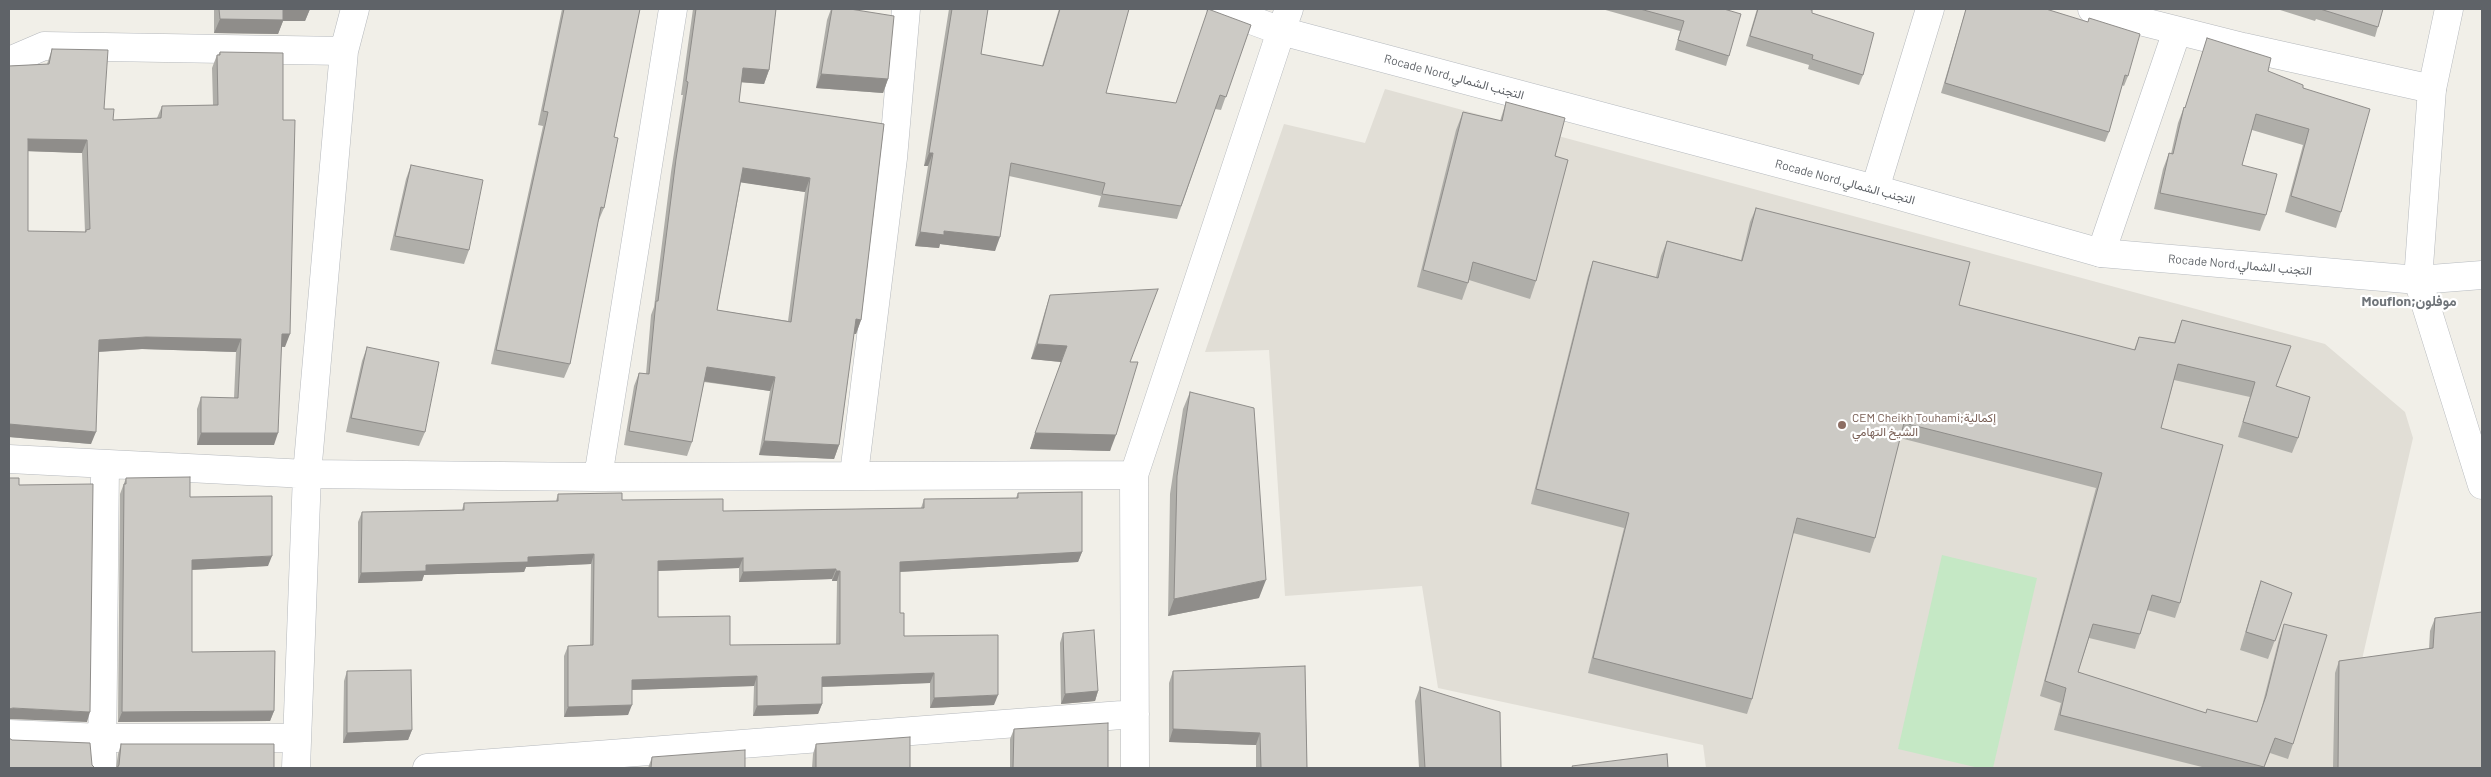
<!DOCTYPE html>
<meta charset="utf-8">
<style>
body{margin:0}
#map{position:relative;width:2491px;height:777px;overflow:hidden;background:#f1efe8;font-family:Barlow,sans-serif}
canvas{display:block}
.frame{position:absolute;inset:0;border:10px solid #5f6368;pointer-events:none}
</style>
<div id="map">
<canvas width="2491" height="777"></canvas>
<div class="frame"></div>
</div>
<script>
const ctx = document.querySelector('canvas').getContext('2d');
ctx.lineJoin = 'round';
function paint(path, color) {
  ctx.fillStyle = color;
  ctx.fill(path, 'evenodd');
}
function poly(rows) {
  const path = new Path2D();
  for (const r of rows) {
    path.moveTo(r[0], r[1]);
    for (let i = 2; i < r.length; i += 2) path.lineTo(r[i], r[i + 1]);
  }
  return path;
}
function trace(path, color, width, dash) {
  ctx.strokeStyle = color;
  ctx.lineWidth = width;
  ctx.lineCap = dash ? 'butt' : 'round';
  ctx.setLineDash(dash || []);
  ctx.stroke(path);
}
function label(font, color, halo, rows, align = 'center') {
  ctx.font = font + ' Barlow,Vazirmatn,sans-serif';
  ctx.lineWidth = 4.5;
  ctx.setLineDash([]);
  ctx.textBaseline = 'middle';
  ctx.strokeStyle = halo;
  ctx.fillStyle = color;
  for (const [text, x, y, turn = 0] of rows) {
    ctx.save();
    ctx.translate(x, y);
    ctx.rotate((+turn || 0) * Math.PI / 180);
    ctx.textAlign = isNaN(turn) ? turn : align;
    if (halo) ctx.strokeText(text, 0, 0);
    ctx.fillText(text, 0, 0);
    ctx.restore();
  }
}
paint(poly([
 [1385,89,2325,344,2405,412,2413,438,2337,768,1706,768,1703,745,1438,688,1422,586,1285,596,1269,350,1205,352,1284,124,1365,143]
]), '#e1ded6');
paint(poly([
 [1942,555,2037,578,1993,768,1979,768,1898,749]
]), '#c5e8c5');
const minor = poly([
 [2092,9,2243,47,2432,89],
 [9,61,44,46,344,51],
 [1875,189,1930,9],
 [2101,253,2177,31],
 [9,459,307,474,598,477,1134,475,1135,768],
 [854,474,893,158,906,9],
 [1134,475,1281,31],
 [598,477,673,9],
 [9,734,103,738,296,738],
 [102,768,105,464],
 [296,768,307,474,344,51,355,9],
 [427,768,1135,714]
]);
const tertiary = poly([
 [2449,9,2432,89,2418,280,2482,485],
 [1281,31,1289,9]
]);
const secondary = poly([
 [1221,9,1281,31,1875,189,2101,253,2418,280,2482,275]
]);
trace(minor, '#b5b8bc', 29);
trace(tertiary, '#b5b8bc', 29);
trace(secondary, '#b6babf', 29);
trace(minor, '#fff', 28);
trace(tertiary, '#fff', 28);
trace(secondary, '#fff', 28);
paint(poly([
 [214,9,310,9,305,21,283,21,278,34,214,33],
 [562,9,640,9,614,137,604,208,598,222,570,364,564,378,491,364,543,126,538,125],
 [693,9,776,9,769,70,764,84,741,82,739,102,884,124,861,320,856,334,854,334,839,445,834,459,759,455,770,391,704,382,692,442,687,456,624,445,634,386,639,373,646,374,651,315,654,307,671,172,683,95,681,95],
 [741,182,805,192,788,321,717,310],
 [831,9,850,9,888,79,883,93,816,88,827,20],
 [949,9,988,9,981,54,1042,66,1059,9,1129,9,1106,93,1176,103,1251,25,1221,110,1215,109,1177,219,1098,207,1101,196,1009,176,995,251,940,244,939,248,915,246,928,166,924,166],
 [1602,9,1724,9,1729,56,1726,66,1675,50,1680,31],
 [1757,9,1808,9,1863,75,1859,85,1808,69,1809,65,1746,46],
 [1966,9,2046,9,2128,76,2124,86,2122,85,2109,132,2105,142,1941,93],
 [2277,9,2383,9,2375,37,2316,19,2315,21],
 [2207,38,2268,71,2303,88,2341,212,2336,228,2285,212,2303,145,2252,130,2242,165,2266,215,2260,231,2154,209,2163,169,2169,153,2171,154,2178,123,2184,107,2185,108],
 [52,49,104,109,113,120,157,118,162,106,213,105,212,68,217,55,218,55,220,52,285,347,281,347,274,445,197,445,197,409,201,397,234,398,236,352,142,349,99,352,91,444,9,437,9,66,47,64],
 [28,151,82,153,85,232,28,231],
 [1506,102,1555,156,1536,281,1530,299,1469,280,1462,300,1417,287,1456,130,1463,112,1500,121],
 [411,165,469,250,464,264,390,250,406,179],
 [1756,208,1959,305,2134,350,2139,337,2174,343,2182,320,2276,387,2298,438,2292,453,2238,437,2250,397,2174,380,2161,428,2180,603,2175,618,2147,610,2140,634,2135,649,2089,638,2078,672,2206,713,2257,722,2261,710,2279,639,2284,624,2293,744,2288,759,2270,753,2264,768,2206,768,2054,730,2061,703,2040,696,2096,488,1900,438,1875,538,1870,553,1793,533,1752,699,1747,714,1588,673,1624,528,1531,504,1588,276,1593,261,1656,277,1661,256,1667,241,1741,260,1750,222],
 [1050,295,1130,362,1110,451,1030,449,1061,362,1031,359,1045,311],
 [367,347,425,432,419,446,346,432,362,361],
 [1190,392,1259,598,1168,616,1170,494,1183,409],
 [126,478,190,497,268,566,192,570,192,652,274,711,270,721,118,722,120,494],
 [1018,493,1082,552,1078,562,900,572,900,613,904,636,994,705,930,708,930,683,822,687,822,704,818,714,753,716,754,686,632,690,628,715,564,717,564,656,568,646,590,645,591,564,526,567,524,572,424,575,422,581,358,583,358,522,362,512,462,510,464,503,556,501,558,494,723,511,921,508,924,499,1016,498],
 [739,568,739,582,832,579,832,581,837,581,836,644,730,645,658,617,658,571],
 [2261,581,2292,593,2268,659,2240,650,2255,599],
 [2435,618,2482,768,2333,768,2335,673,2339,661,2429,649,2430,631],
 [1063,633,1098,691,1095,701,1061,704,1060,643],
 [1305,666,1307,768,1256,768,1256,745,1169,742,1169,683,1173,671],
 [347,671,412,730,408,740,343,743,344,681],
 [1420,687,1501,768,1419,768,1415,701],
 [1014,729,1108,768,1010,768,1010,739],
 [121,744,274,768,116,768,118,754],
 [816,744,910,768,812,768,813,754],
 [652,757,745,768,648,768]
]), '#afaea9');
paint(poly([
 [64,9,98,9,98,10],
 [283,9,310,9,305,21,283,21,278,34,214,33,220,19],
 [743,68,769,70,764,84,738,82],
 [821,74,888,79,883,93,816,88],
 [28,139,87,140,82,153,23,151],
 [929,153,933,153,928,166,924,166],
 [743,168,810,178,805,192,738,182],
 [944,231,1000,237,995,251,940,244,939,248,915,246,920,232],
 [856,319,861,320,856,334,851,333],
 [282,334,290,334,285,347,277,346],
 [146,337,241,339,236,352,142,349,95,352,99,340],
 [1037,344,1067,346,1061,362,1031,359],
 [707,367,775,377,770,391,702,381],
 [9,424,96,432,91,444,9,437],
 [201,433,278,433,274,445,197,445],
 [1035,433,1116,435,1110,451,1030,449],
 [764,441,839,445,834,459,759,455],
 [1082,552,1078,562,897,572,900,562],
 [594,554,591,564,526,567,524,572,424,575,422,581,358,583,361,573,426,565,528,557],
 [272,556,268,566,188,570,192,560],
 [743,558,739,568,654,571,658,561],
 [836,569,832,579,739,582,743,572],
 [836,571,840,571,837,581,832,581],
 [1266,580,1259,598,1168,616,1174,599],
 [934,673,930,683,818,687,822,677],
 [757,676,754,686,628,690,632,680],
 [1098,691,1095,701,1061,704,1065,694],
 [998,695,994,705,930,708,934,698],
 [822,704,818,714,753,716,757,706],
 [632,705,628,715,564,717,568,707],
 [13,708,90,712,87,722,9,719,9,709],
 [274,711,270,721,118,722,122,712],
 [1173,729,1260,733,1256,745,1169,742],
 [412,730,408,740,343,743,347,733]
]), '#8f8d8a');
const building = poly([
 [219,9,283,9,283,20,220,19,219,9],
 [564,9,640,9,614,137,618,138,604,208,601,207,570,364,496,350,548,112,543,111,564,9],
 [696,9,776,9,769,70,743,68,739,102,884,124,861,320,856,319,839,445,764,441,775,377,707,367,692,442,629,431,639,373,649,374,656,301,658,301,676,159,688,82,686,81,696,9],
 [743,168,810,178,791,322,717,310,743,168],
 [832,9,850,9,894,16,888,79,821,74,832,9],
 [952,9,988,9,981,54,1043,66,1060,9,1129,9,1106,93,1176,103,1208,9,1251,25,1226,97,1220,95,1181,206,1102,194,1105,183,1011,163,1000,237,944,231,944,235,920,232,933,153,929,153,952,9],
 [1640,9,1724,9,1741,14,1729,56,1678,40,1684,21,1640,9],
 [1758,9,1808,9,1812,10,1812,13,1874,33,1863,75,1812,59,1813,55,1750,36,1758,9],
 [1966,9,2046,9,2088,22,2089,18,2140,34,2128,76,2125,75,2109,132,1945,83,1966,9],
 [2320,9,2383,9,2378,27,2320,9],
 [2207,38,2271,58,2268,71,2303,85,2303,88,2370,109,2341,212,2291,196,2309,129,2256,114,2242,165,2277,174,2266,215,2160,193,2169,153,2173,154,2184,107,2185,108,2207,38],
 [52,49,108,50,104,109,114,109,113,120,161,118,162,106,218,105,217,55,220,55,220,52,283,53,283,120,295,120,290,334,282,334,278,433,201,433,201,397,238,398,241,339,146,337,99,340,96,432,9,424,9,66,49,64,52,49],
 [28,139,87,140,90,229,86,230,86,232,28,231,28,139],
 [1506,102,1565,118,1555,156,1568,160,1536,281,1473,262,1468,283,1423,270,1463,112,1502,121,1506,102],
 [411,165,483,180,469,250,395,236,411,165],
 [1756,208,1970,262,1959,305,2135,350,2139,337,2175,343,2182,320,2291,346,2276,386,2310,397,2298,438,2243,422,2255,382,2178,364,2161,428,2223,445,2180,603,2152,595,2140,634,2093,624,2078,672,2206,713,2207,709,2257,722,2266,696,2284,624,2327,635,2293,744,2275,738,2264,767,2060,715,2066,688,2045,681,2102,473,1904,423,1875,538,1797,518,1752,699,1593,658,1629,513,1536,489,1593,261,1658,278,1667,241,1742,261,1756,208],
 [1158,289,1130,362,1138,362,1116,435,1035,433,1067,346,1037,344,1050,295,1158,289],
 [367,347,439,362,425,432,351,418,367,347],
 [1190,392,1254,408,1266,580,1174,599,1177,476,1190,392],
 [190,477,190,497,272,496,272,556,192,560,192,652,275,651,274,711,122,712,124,484,126,484,126,478,190,477],
 [9,478,19,478,19,485,93,484,90,712,13,708,9,709,9,478],
 [1082,492,1082,552,900,562,900,613,904,613,904,636,998,635,998,695,934,698,934,673,822,677,822,704,757,706,757,676,632,680,632,705,568,707,568,646,593,645,594,554,528,557,528,562,426,565,426,571,361,573,362,512,464,510,464,503,558,501,558,494,622,493,622,500,723,499,723,511,924,508,924,499,1018,498,1018,493,1082,492],
 [743,558,743,572,836,569,836,571,840,571,840,644,730,645,730,616,658,617,658,561,743,558],
 [2261,581,2292,593,2275,641,2246,632,2261,581],
 [2482,612,2482,768,2338,768,2339,661,2433,648,2435,618,2482,612],
 [1094,630,1098,691,1065,694,1063,633,1094,630],
 [1305,666,1307,768,1261,768,1260,733,1173,729,1173,671,1305,666],
 [411,670,412,730,347,733,347,671,411,670],
 [1420,687,1500,712,1501,768,1425,768,1420,687],
 [1108,723,1108,768,1013,768,1014,729,1108,723],
 [910,737,910,768,816,768,816,744,910,737],
 [9,738,12,740,90,743,92,765,95,768,9,768,9,738],
 [121,744,274,744,274,768,117,768,119,765,121,744],
 [745,750,745,768,651,768,652,757,745,750],
 [1667,754,1668,768,1573,768,1572,766,1667,754]
]);
paint(building, '#cccac5');
trace(building, '#8f8d8a', 1);
for (const [x, y, r, color] of [
 [1842,425,5,"#8d6e63"]
]) {
  const dot = new Path2D();
  dot.arc(x, y, r, 0, 2 * Math.PI);
  ctx.fillStyle = color;
  ctx.fill(dot);
  trace(dot, '#fff', 2);
}
label('12px', '#5f6368', '#fff', [
 ["Rocade Nord,التجنب الشمالي",1454,77,15],
 ["Rocade Nord,التجنب الشمالي",1845,182,15],
 ["Rocade Nord,التجنب الشمالي",2240,265,5]
]);
label('12px', '#785e54', '#fff', [
 ["CEM Cheikh Touhami;إكمالية",1852,418],
 ["الشيخ التهامي",1852,432]
], 'left');
label('bold 14px', '#70757a', '#fff', [
 ["Mouflon;موفلون",2409,301]
]);
</script>
